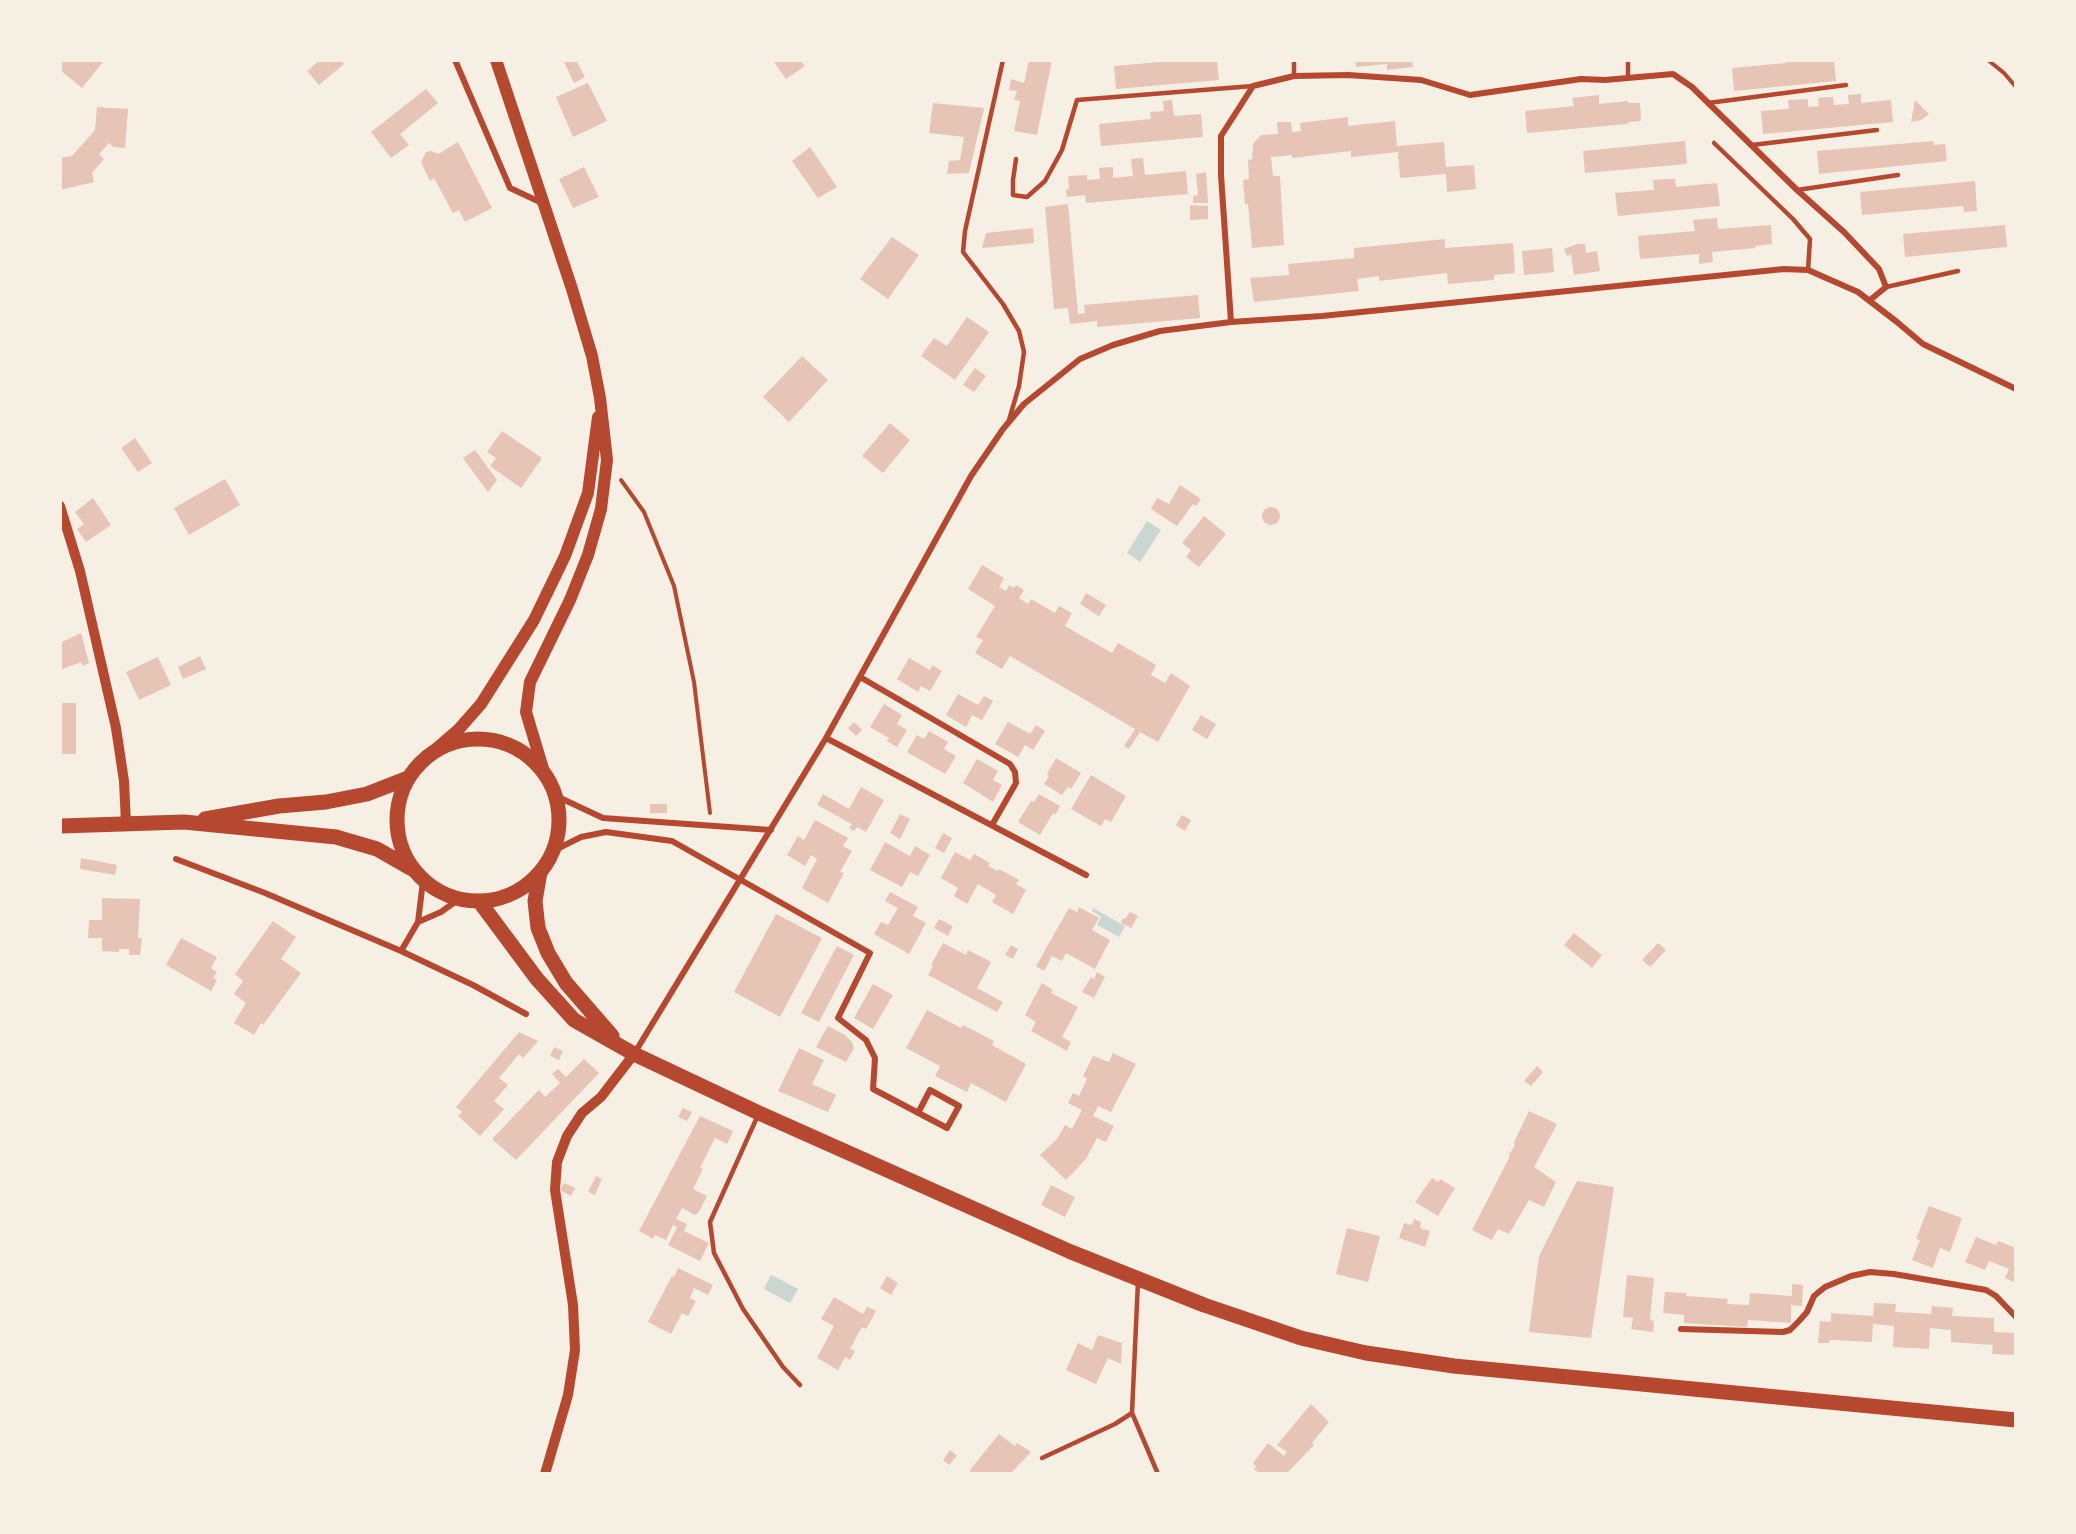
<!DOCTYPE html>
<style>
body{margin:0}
#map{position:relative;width:2076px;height:1534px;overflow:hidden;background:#f6efe4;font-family:Commissioner,sans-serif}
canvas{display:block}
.frame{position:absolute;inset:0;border:62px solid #f6efe4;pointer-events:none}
</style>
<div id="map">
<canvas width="2076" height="1534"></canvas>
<div class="frame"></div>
</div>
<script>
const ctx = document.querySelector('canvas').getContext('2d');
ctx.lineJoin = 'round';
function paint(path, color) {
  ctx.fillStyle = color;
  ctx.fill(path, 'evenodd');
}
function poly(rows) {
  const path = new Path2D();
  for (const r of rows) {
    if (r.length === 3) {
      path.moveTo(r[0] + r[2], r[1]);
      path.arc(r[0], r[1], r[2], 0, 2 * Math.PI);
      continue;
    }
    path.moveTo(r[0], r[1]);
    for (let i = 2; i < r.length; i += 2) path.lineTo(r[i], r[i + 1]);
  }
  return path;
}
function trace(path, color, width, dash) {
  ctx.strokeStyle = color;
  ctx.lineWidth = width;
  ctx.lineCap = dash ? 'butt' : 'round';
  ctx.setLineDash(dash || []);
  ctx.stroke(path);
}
paint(poly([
 [1147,521,1161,530,1140,562,1127,553],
 [1093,908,1125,926,1119,937,1097,925,1101,917,1092,911],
 [771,1275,798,1289,790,1303,764,1289]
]), '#c9d6d2');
paint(poly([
 [60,60,100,60,103,62,82,88,60,70],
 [320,60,341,60,344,64,319,85,307,71],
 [563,60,576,60,585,77,574,83],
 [777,60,800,60,805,66,786,79,774,62],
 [1029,60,1052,60,1037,135,1014,131,1020,101,1014,100,1017,91,1009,90,1011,79,1024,83],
 [1182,60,1217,60,1219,80,1116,89,1114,66],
 [1355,60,1412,60,1413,67,1387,70,1387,64,1356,67],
 [1785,60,1834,60,1836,81,1734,91,1732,68,1786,63],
 [588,83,607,121,573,137,556,97],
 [426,89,438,103,400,134,409,145,391,158,371,132],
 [1861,94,1861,103,1891,100,1893,122,1763,134,1761,111,1789,109,1788,100,1808,99,1808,107,1819,106,1818,98,1828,97,1833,97,1834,105,1849,104,1848,95],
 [1599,95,1599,104,1628,101,1628,103,1640,103,1641,121,1629,122,1628,124,1527,133,1525,111,1574,106,1572,98],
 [1172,100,1174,116,1201,114,1203,137,1101,146,1099,124,1151,119,1150,112,1164,111,1163,101],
 [1915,100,1929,114,1921,120,1911,122],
 [933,103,984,108,969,173,947,174,949,161,960,160,964,137,929,133],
 [97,107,128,109,125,148,113,147,109,143,99,154,104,159,92,173,94,182,60,190,60,158,72,156,95,130],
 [1348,117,1348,126,1395,121,1397,146,1444,142,1446,167,1474,165,1476,189,1447,192,1446,174,1400,178,1398,152,1351,157,1351,151,1292,158,1292,155,1271,157,1273,176,1280,176,1284,245,1252,248,1248,204,1245,205,1243,180,1249,179,1248,160,1252,159,1253,144,1261,135,1278,134,1277,122,1291,122,1292,132,1301,131,1300,123],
 [1685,141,1687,164,1585,173,1583,151],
 [1933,141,1934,145,1945,144,1947,161,1819,174,1817,151],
 [458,142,492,208,465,222,459,210,453,213,434,178,430,181,421,162,426,152,431,151,438,154],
 [810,147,837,187,818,198,792,161],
 [1143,158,1145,175,1186,171,1188,194,1086,203,1085,195,1067,197,1066,190,1069,189,1068,176,1087,175,1087,180,1100,179,1099,168,1113,167,1113,178,1133,176,1131,159],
 [584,167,599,197,573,208,559,179],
 [1206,172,1208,203,1193,203,1193,196,1198,195,1196,174],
 [1667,179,1675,179,1676,187,1717,183,1720,206,1618,216,1615,193,1654,190,1653,180],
 [1975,181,1977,211,1964,212,1963,206,1862,215,1860,192],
 [1068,204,1078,314,1085,313,1084,305,1198,295,1200,318,1097,327,1097,321,1070,324,1068,308,1054,309,1045,207],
 [1190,205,1208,206,1208,219,1190,220],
 [1717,218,1718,229,1771,225,1772,244,1755,246,1755,248,1712,252,1713,262,1699,264,1699,254,1640,259,1638,236,1695,231,1693,220],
 [2005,225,2007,247,1905,257,1903,234],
 [1033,228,1034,243,982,248,986,233],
 [892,237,919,255,888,299,860,279],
 [1445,239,1445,248,1513,243,1515,273,1494,275,1494,280,1448,284,1447,273,1379,281,1379,276,1357,279,1359,291,1254,302,1250,278,1289,275,1288,264,1354,258,1354,248],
 [1577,244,1585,244,1586,253,1597,251,1600,271,1574,275,1571,254,1567,256,1564,249],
 [1552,248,1554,272,1524,275,1522,251],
 [967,317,989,332,955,380,921,356,934,338,947,346],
 [802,356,828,380,789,422,763,397],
 [975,368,986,376,974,392,963,385],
 [890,423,910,440,883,473,862,456],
 [502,431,542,458,521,488,490,466,496,458,487,452],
 [135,438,152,463,138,472,121,448],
 [475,450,497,480,488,492,463,458],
 [225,479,240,505,189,535,174,508],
 [1180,485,1201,499,1196,506,1193,504,1177,526,1151,509,1157,498,1169,504],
 [93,498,111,525,86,542,77,529,84,524,75,512],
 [1271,516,9],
 [1204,516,1226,534,1199,567,1186,557,1191,550,1182,543],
 [982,565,1004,578,999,587,1004,590,1006,591,1009,585,1014,588,1016,585,1024,590,1019,598,1028,604,1031,599,1055,613,1059,606,1072,613,1065,626,1112,653,1118,643,1156,665,1151,675,1165,683,1171,673,1190,686,1158,742,1140,732,1129,749,1124,746,1135,729,1010,656,1002,669,975,653,983,640,976,637,995,606,968,589],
 [1086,593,1106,605,1099,616,1080,604],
 [81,633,89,663,83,666,81,662,60,670,60,643],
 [200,656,206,669,183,679,178,667],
 [158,657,171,685,139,700,126,672],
 [909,658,930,670,932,665,942,671,930,691,921,686,918,692,897,679],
 [958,694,978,705,984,696,993,701,982,720,972,715,966,727,946,715],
 [60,703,76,703,76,754,60,754],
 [884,704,902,715,897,724,907,730,897,747,887,741,889,738,870,727],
 [1201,715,1216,724,1207,739,1192,730],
 [854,722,862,730,856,736,848,728],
 [1008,722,1030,734,1036,725,1045,731,1033,750,1025,745,1018,757,995,744],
 [929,731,948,742,944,749,956,756,945,774,907,752,917,735,924,739],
 [1056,758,1081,773,1071,789,1068,787,1062,795,1044,784,1049,776,1047,774],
 [977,759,998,771,993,780,1002,785,993,802,963,783],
 [1091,775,1126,796,1111,822,1105,819,1101,826,1071,809],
 [861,787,884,800,866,832,857,827,854,831,849,828,852,824,817,805,823,794,849,809],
 [1039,794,1060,806,1055,815,1053,813,1040,835,1018,822,1031,801,1034,802],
 [650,804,667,804,667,813,650,813],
 [900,814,910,819,900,839,890,833],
 [1182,815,1191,820,1185,831,1176,825],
 [815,820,848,838,843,846,852,851,840,872,844,873,828,903,802,888,817,859,811,855,805,866,787,855,798,836,804,840],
 [943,833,952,838,944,853,935,848],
 [885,842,910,856,915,846,930,855,918,876,910,872,902,887,870,870],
 [955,852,970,860,974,854,990,863,988,866,998,871,999,869,1019,880,1016,884,1026,890,1013,914,992,902,996,895,978,884,967,904,954,896,958,888,941,878],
 [81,858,117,865,115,875,80,869],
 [890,892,918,907,913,916,926,923,909,954,874,934,881,922,888,925,898,908,885,901],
 [102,898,140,899,138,938,142,938,140,955,129,955,129,949,119,949,119,952,102,951,102,938,88,938,89,920,102,920],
 [1079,907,1099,918,1092,930,1110,940,1095,969,1066,953,1062,961,1052,956,1044,971,1036,966,1069,908,1077,912],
 [1130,912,1138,916,1131,928,1121,923,1123,918,1125,919],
 [776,914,822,938,780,1017,734,992],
 [939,919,953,926,948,936,934,928],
 [273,921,296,937,281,959,301,973,263,1025,261,1023,254,1035,234,1023,246,1003,234,994,243,981,235,974],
 [1574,933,1602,955,1592,968,1564,945],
 [181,938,217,957,211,968,217,972,213,978,217,980,211,991,166,965],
 [943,943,966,955,968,950,991,962,977,988,1003,1002,997,1012,928,975,933,966,931,965],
 [1658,943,1666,950,1650,967,1642,960],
 [1011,945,1018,949,1013,959,1005,955],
 [837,946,854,955,819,1022,801,1013],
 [1097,972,1105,977,1094,998,1082,992,1091,977,1094,979],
 [1042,983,1053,990,1051,993,1078,1007,1062,1037,1071,1042,1067,1051,1031,1031,1036,1022,1025,1015],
 [873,984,893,995,873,1029,854,1018],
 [927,1010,961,1028,963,1025,994,1041,992,1045,1026,1064,1006,1102,971,1083,967,1092,935,1076,940,1066,906,1048],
 [828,1026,845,1035,852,1042,854,1048,846,1062,816,1047],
 [519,1032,538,1041,523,1058,519,1054,499,1078,508,1085,494,1101,504,1109,480,1136,458,1116,462,1112,456,1107],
 [554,1047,563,1051,559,1060,550,1056],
 [799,1048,824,1060,812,1084,836,1095,828,1112,778,1091],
 [1113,1053,1136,1064,1111,1112,1098,1106,1093,1116,1114,1126,1106,1142,1097,1138,1086,1159,1066,1180,1040,1155,1057,1139,1065,1125,1072,1129,1082,1110,1068,1103,1073,1093,1079,1096,1087,1079,1083,1076,1093,1056,1109,1062],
 [584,1059,599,1073,516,1160,492,1139,539,1090,545,1097,560,1083,552,1074,558,1069,566,1077],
 [1537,1066,1543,1072,1531,1086,1524,1081],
 [683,1108,692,1112,687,1121,678,1117],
 [1529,1111,1557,1124,1534,1167,1556,1182,1544,1207,1529,1200,1509,1234,1498,1229,1492,1240,1472,1230,1509,1158,1509,1155,1515,1145,1514,1142],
 [700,1116,733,1131,727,1144,715,1138,700,1168,703,1169,693,1189,707,1196,699,1212,695,1215,682,1208,676,1219,687,1224,684,1231,709,1243,700,1261,668,1245,677,1227,673,1225,666,1240,655,1235,653,1239,639,1231],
 [596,1176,602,1179,595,1195,588,1192],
 [1432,1178,1438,1182,1440,1179,1455,1188,1438,1216,1415,1202],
 [1577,1181,1614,1187,1591,1338,1529,1332,1539,1256],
 [564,1183,575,1188,571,1196,560,1190],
 [1051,1185,1075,1197,1065,1217,1041,1205],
 [1929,1206,1962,1218,1950,1252,1940,1248,1933,1268,1912,1260,1920,1240,1916,1239],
 [1414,1219,1421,1222,1420,1228,1430,1231,1425,1247,1399,1238,1404,1223,1412,1225],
 [1347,1228,1380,1236,1368,1282,1336,1274],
 [1976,1237,1996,1245,1998,1241,2016,1248,2016,1283,2005,1278,2009,1269,1989,1261,1985,1270,1965,1262],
 [678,1268,713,1285,708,1295,694,1288,690,1298,696,1301,688,1316,682,1313,671,1334,648,1322,672,1276,674,1277],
 [1627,1275,1654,1278,1650,1320,1654,1321,1653,1332,1631,1329,1633,1318,1623,1317],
 [887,1276,898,1283,891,1295,880,1288],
 [1792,1284,1803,1285,1802,1306,1791,1305,1791,1323,1748,1320,1747,1327,1684,1323,1684,1315,1663,1313,1665,1292,1686,1293,1686,1296,1728,1299,1727,1304,1749,1305,1750,1293,1792,1296],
 [834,1297,863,1314,867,1307,876,1311,866,1329,862,1327,850,1349,855,1351,850,1360,845,1357,838,1370,817,1358,834,1326,821,1319],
 [1874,1303,1896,1304,1895,1312,1931,1314,1932,1306,1953,1308,1952,1316,1994,1318,1994,1332,2016,1333,2016,1355,1992,1354,1993,1345,1951,1342,1951,1330,1930,1328,1929,1349,1893,1347,1894,1326,1884,1325,1873,1324,1872,1342,1830,1340,1829,1343,1818,1343,1820,1321,1831,1322,1831,1313,1873,1316],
 [1098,1335,1122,1343,1121,1364,1108,1358,1096,1384,1066,1370,1078,1343,1092,1350],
 [1311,1404,1329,1422,1312,1443,1314,1445,1286,1474,1261,1474,1254,1469,1256,1466,1253,1463,1268,1443,1284,1456,1287,1452,1277,1445],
 [999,1434,1015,1446,1017,1443,1031,1452,1010,1474,972,1474,970,1470],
 [950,1450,957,1456,949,1465,943,1460]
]), '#e6c5b7');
trace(poly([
 [1988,60,2004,73,2016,87],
 [621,480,644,512,674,586,694,682,710,813]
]), '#b5482f', 4);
trace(poly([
 [1003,60,965,231,963,252,1003,304,1019,331,1024,352,1019,386,1009,420],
 [1294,60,1294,76],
 [1628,60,1628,78],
 [1708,103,1846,85],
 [1714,143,1793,219,1810,239,1808,270],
 [1752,145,1877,130],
 [1016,159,1013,180,1013,195,1027,197,1045,181,1062,150,1077,100,1253,86],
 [1797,190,1898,175],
 [1886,287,1958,271],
 [758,1115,710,1222,714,1253,743,1309,783,1367,800,1385],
 [1138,1281,1132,1413,1158,1474],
 [1042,1458,1115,1424,1132,1413]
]), '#b5482f', 4.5);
trace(poly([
 [455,60,510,188,542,203],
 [1231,322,1221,175,1221,136,1253,86,1294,76,1348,75,1421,80,1470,95,1581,79,1605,80,1673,74,1692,87,1797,190,1844,232,1879,269,1886,287,1870,300],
 [860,677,1010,764,1015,772,1016,783,992,825],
 [826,738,1086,875],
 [556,796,603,818,771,830],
 [553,851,581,837,606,832,672,841,870,953,838,1018,866,1040,875,1058,873,1089,947,1128,959,1106,930,1090,918,1113],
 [176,859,265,893,401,951],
 [423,881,418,922,441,912,459,899],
 [418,922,401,951,473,985,526,1014],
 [634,1054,826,738,971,476,1003,429,1024,404,1080,359,1113,345,1160,331,1231,322,1322,316,1784,269,1808,270,1858,292,1897,322,1923,344,2016,389],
 [1681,1329,1783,1332,1790,1330,1799,1321,1807,1312,1814,1296,1825,1287,1851,1276,1870,1272,1894,1274,1986,1290,1996,1296,2016,1317]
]), '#b5482f', 6);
trace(poly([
 [60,506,80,571,116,728,124,781,126,823],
 [545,1474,568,1395,575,1350,573,1305,555,1190,557,1162,567,1136,582,1113,601,1097,634,1054]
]), '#b5482f', 10);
trace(poly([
 [496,60,572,289,592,356,600,398,607,460,601,509,588,555,570,600,530,682,526,712,544,772],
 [429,755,459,729,481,704,534,620,565,556,588,493,598,417]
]), '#b5482f', 12);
trace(poly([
 [478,820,81],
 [205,819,279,806,326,802,367,794,408,778],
 [60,826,184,822,336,837,377,849,412,869],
 [540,872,535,901,538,928,548,953,566,983,612,1036],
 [479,901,537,979,574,1020,634,1054,759,1113,1071,1252,1204,1305,1301,1338,1366,1353,1454,1366,2016,1420]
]), '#b5482f', 15);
</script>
